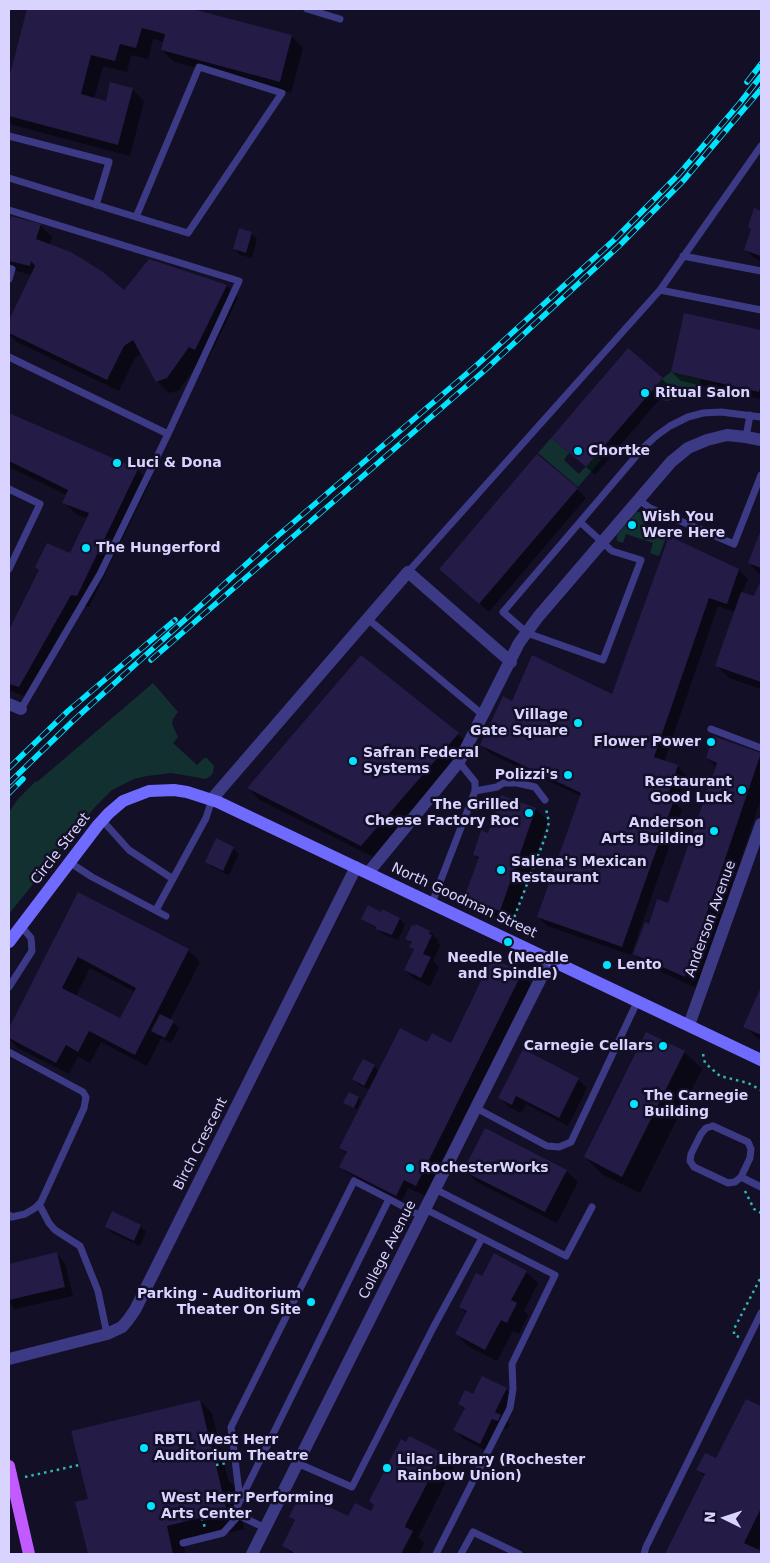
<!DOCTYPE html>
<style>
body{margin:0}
#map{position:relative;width:770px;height:1563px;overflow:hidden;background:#130f26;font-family:"DejaVu Sans",sans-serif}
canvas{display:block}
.frame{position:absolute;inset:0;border:10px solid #d9d4ff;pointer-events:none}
.north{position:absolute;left:700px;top:1493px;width:50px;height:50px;-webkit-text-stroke:4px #130f26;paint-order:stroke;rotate:274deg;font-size:14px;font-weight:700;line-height:20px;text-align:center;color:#d9d4ff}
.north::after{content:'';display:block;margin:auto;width:18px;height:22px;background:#d9d4ff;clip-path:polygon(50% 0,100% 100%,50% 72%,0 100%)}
</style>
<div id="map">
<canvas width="770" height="1563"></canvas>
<div class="frame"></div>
<div class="north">N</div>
</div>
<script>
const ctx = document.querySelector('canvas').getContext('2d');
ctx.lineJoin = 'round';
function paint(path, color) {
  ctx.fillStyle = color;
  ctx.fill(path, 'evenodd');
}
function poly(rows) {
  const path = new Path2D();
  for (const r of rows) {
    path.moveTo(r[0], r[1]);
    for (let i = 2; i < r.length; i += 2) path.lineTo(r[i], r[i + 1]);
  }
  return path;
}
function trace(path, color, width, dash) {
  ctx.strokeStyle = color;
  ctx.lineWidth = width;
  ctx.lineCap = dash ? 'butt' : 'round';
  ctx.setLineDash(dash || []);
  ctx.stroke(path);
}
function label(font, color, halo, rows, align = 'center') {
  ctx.font = font + ' "DejaVu Sans",sans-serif';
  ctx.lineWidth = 5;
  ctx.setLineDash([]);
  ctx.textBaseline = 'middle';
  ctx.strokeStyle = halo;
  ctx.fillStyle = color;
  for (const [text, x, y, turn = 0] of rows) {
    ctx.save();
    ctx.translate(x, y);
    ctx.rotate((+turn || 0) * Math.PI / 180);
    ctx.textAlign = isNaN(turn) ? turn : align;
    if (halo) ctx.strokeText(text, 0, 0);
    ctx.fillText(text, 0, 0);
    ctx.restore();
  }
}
paint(poly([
 [671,372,701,379,698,391,667,401,663,400,652,390,663,378],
 [551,438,569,453,564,460,579,474,596,455,601,460,578,487,538,453],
 [637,512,643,512,647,515,644,524,667,535,659,556,650,553,653,543,626,534,623,543,617,541,617,535],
 [153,683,178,712,173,719,172,724,178,737,173,743,197,765,204,758,207,758,214,766,213,773,209,777,206,779,171,773,147,776,134,779,112,790,95,807,9,914,9,812,18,799,36,781,37,782]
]), '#12302f');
paint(poly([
 [28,9,187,9,291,36,303,48,291,93,174,62,162,50,165,42,153,39,148,59,131,55,127,72,103,66,94,99,107,102,132,89,144,101,130,156,13,125,9,121,9,83],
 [755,210,761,212,761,261,754,258,745,249,752,230],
 [9,221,11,222,40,225,52,237,49,246,124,292,149,261,227,286,238,298,207,361,202,358,179,390,169,393,157,381,142,353,135,358,119,391,17,342,9,334,9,323,32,275,13,270,9,266],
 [240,230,252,234,257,239,252,258,240,255,234,249],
 [685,314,761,332,761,399,681,381,672,372],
 [662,379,670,387,595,475,562,446],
 [9,414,138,470,150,482,89,607,83,606,31,699,9,690,9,628,11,629,70,555,88,519,76,514,64,502,67,495,9,467],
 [577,489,586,498,489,612,449,578],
 [761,533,761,575,749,563],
 [669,538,739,570,748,579,742,593,755,598,759,585,761,586,761,689,729,678,717,666,735,612,718,606,664,762,677,766,686,775,676,804,682,810,631,955,547,926,538,917,581,796,491,754,482,745,513,703,613,695],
 [362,657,458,734,470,746,373,857,260,800,248,788],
 [714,737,761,754,761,799,697,988,646,965,635,954,650,925,669,905,717,768,707,758],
 [536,809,548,821,512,922,478,910,466,898,479,860,474,855,489,834],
 [233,848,239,854,229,875,212,867,206,861],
 [79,894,188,950,200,962,170,1020,179,1028,171,1043,161,1038,147,1066,101,1042,90,1063,78,1056,69,1074,18,1048,9,1039,9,1030],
 [90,968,135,992,121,1020,76,996],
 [383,911,400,919,405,925,398,940,383,934,363,919,382,913],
 [430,932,438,940,437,942,440,945,433,961,439,967,430,986,414,979,405,970,415,951,411,947,412,944,407,939],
 [521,974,533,986,428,1197,408,1188,402,1201,346,1172,340,1167,347,1154,340,1148,370,1090,359,1085,354,1079,374,1066,379,1071,427,1044,452,1044],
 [761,990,761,1040,757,1038,745,1026],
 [684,1052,702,1069,640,1193,603,1175,585,1157],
 [578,1079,587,1088,568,1126,526,1104,521,1113,509,1107,500,1098],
 [349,1093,361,1100,357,1109,347,1105],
 [465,1171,566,1171,578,1182,557,1223,477,1182],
 [140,1226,146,1232,140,1246,112,1233,106,1227],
 [57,1254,65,1263,73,1296,15,1309,9,1303,9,1265],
 [526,1272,538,1283,524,1311,528,1315,519,1334,513,1331,497,1361,468,1346,456,1334,467,1314,460,1307,482,1277],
 [506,1389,515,1398,504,1419,510,1425,507,1429,501,1427,489,1452,464,1439,455,1430,465,1410,459,1404,474,1396],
 [747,1400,761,1407,761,1543,757,1551,761,1554,667,1554,705,1477,698,1470,717,1460],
 [200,1401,212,1413,228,1480,234,1486,244,1529,183,1544,186,1554,89,1554,77,1502,89,1499],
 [407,1444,442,1454,454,1466,418,1537,424,1543,419,1554,292,1554,284,1546,295,1522,290,1517,349,1518,371,1513,375,1506,370,1501]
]), '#0007');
paint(poly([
 [27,9,192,9,292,35,280,82,161,50,165,34,142,28,136,48,120,44,115,61,91,55,81,94,106,101,110,82,133,88,118,145,9,116,9,78],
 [754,208,761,211,761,256,744,250,751,229,748,227],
 [11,216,41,224,36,239,71,252,103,272,124,290,149,259,227,285,195,350,189,347,167,378,156,382,133,340,124,346,107,380,9,333,9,320,35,266,31,261,30,266,9,261,9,224],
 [239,228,252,232,246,253,233,249],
 [684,313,761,330,761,384,759,392,671,372],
 [628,348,663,378,586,467,551,438],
 [9,413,138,469,77,596,71,595,19,687,9,684,9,627,10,628,39,570,35,567,47,543,70,553,89,513,62,503,68,490,9,461],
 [537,454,578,488,479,604,439,569],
 [761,530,761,568,748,563],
 [669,536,739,569,727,604,709,598,654,757,678,765,667,798,674,800,622,947,537,917,581,793,480,745,503,696,512,701,532,655,612,694],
 [759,584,761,585,761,682,715,666,741,592,754,596],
 [361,655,459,733,361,846,247,788],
 [713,736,761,753,685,977,633,954,645,922,649,924,657,899,668,903,717,763,706,758],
 [501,795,536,808,500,911,464,898,479,857,473,855,481,830,488,833],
 [216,838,234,847,223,871,205,862],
 [78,892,189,949,135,1055,89,1031,78,1052,66,1045,56,1063,9,1038,9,1028],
 [78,957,136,988,120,1018,62,988],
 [368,905,381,912,382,909,400,918,392,935,375,929,376,927,361,919],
 [416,924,430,931,429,934,432,935,423,954,431,957,421,978,404,970,414,949,409,947,412,942,405,939,412,925,415,926],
 [492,958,522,973,416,1186,404,1180,396,1196,339,1167,347,1152,339,1148,400,1028,427,1042,432,1033,451,1043],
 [761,987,761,1035,743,1027],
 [160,1014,174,1021,165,1038,151,1031],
 [646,1032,685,1051,622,1177,584,1157],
 [523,1049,579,1078,559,1118,516,1096,512,1105,498,1098],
 [363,1059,375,1065,364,1086,352,1079],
 [349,1092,359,1097,354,1108,343,1103],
 [485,1128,567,1170,545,1212,463,1171],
 [112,1211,141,1225,134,1241,105,1227],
 [57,1252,65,1287,9,1300,9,1264],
 [494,1253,527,1271,511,1300,517,1303,507,1323,501,1320,485,1350,455,1334,467,1311,459,1307,476,1273,482,1276],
 [482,1376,507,1388,495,1412,501,1415,498,1421,492,1419,480,1444,453,1430,465,1408,458,1404,465,1390,473,1394],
 [746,1399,761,1406,761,1508,744,1543,761,1551,761,1554,665,1554,705,1474,696,1470,705,1453,716,1458],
 [200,1400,227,1511,167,1526,173,1554,88,1554,75,1502,88,1499,71,1431],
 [409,1436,443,1453,407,1522,405,1527,413,1531,401,1554,292,1554,293,1552,282,1546,295,1520,289,1517,301,1493,348,1516,355,1503,371,1511,374,1505,369,1501,401,1439,406,1442]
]), '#241b47');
trace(poly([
 [512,923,546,835,549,822,546,809],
 [703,1054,705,1063,720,1076,748,1083,761,1090],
 [745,1191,754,1209,761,1213],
 [739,1337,734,1335,734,1329,761,1277],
 [216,1465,227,1463],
 [25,1477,79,1465],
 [202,1518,205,1528]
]), '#2fb8b0', 2.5, [2.5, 4]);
trace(poly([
 [307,9,340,19],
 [9,136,109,162,96,205],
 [9,178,188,233,282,93,199,67,136,217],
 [9,210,239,281,168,434],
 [683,256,761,271],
 [9,268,12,269,9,279],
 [660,290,761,146],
 [9,357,168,434,100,574,21,709],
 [746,437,750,415],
 [9,489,40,504,9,569],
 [639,500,650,508,734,544,761,475],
 [580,522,612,551,641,560,603,660,527,633,503,612,580,522,643,448,656,436,670,426,688,417,703,413,721,412,761,417],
 [408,572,660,290,761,310],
 [368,619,483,715],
 [711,729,761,748],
 [475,791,497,787,503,783,517,783,535,787,545,800],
 [102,820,129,850,173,879],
 [69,862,92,877,166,916],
 [432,903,475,791,475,782,459,762],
 [156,910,206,818,212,799],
 [9,987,32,951,31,938,21,926],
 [9,1052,83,1092,86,1097,84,1108,41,1202,35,1208,25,1214,12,1217,9,1215],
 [476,1108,547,1146,559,1147,571,1142,638,1000],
 [713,1126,748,1142,751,1149,750,1158,741,1177,735,1182,728,1183,694,1167,690,1161,691,1154,701,1134,706,1128,713,1126],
 [741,1177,761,1187],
 [435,1189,566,1256,592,1207],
 [39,1204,49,1223,55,1230,80,1246,98,1291,107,1334],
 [425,1209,555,1275,512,1364,513,1389,510,1408,436,1554],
 [297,1463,352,1487,433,1328,482,1238],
 [240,1500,231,1427,354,1181,389,1199],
 [265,1528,234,1513,389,1199,421,1216],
 [183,1543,223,1533,239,1515],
 [461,1554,473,1532,519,1554],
 [644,1554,646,1547,761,1313]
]), '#3d3a85', 7);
trace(poly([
 [9,704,21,709],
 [212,799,408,572,511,662],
 [368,873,459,762,519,643,538,617,671,462,688,448,707,440,727,435,746,437,761,440],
 [689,1025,761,824],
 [9,1359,107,1334,122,1327,128,1320,135,1310,356,867],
 [252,1554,551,958]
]), '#3d3a85', 12);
trace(poly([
 [9,942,98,825,109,813,123,801,149,791,174,790,187,792,218,802,761,1060]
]), '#6f6bff', 12);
trace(poly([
 [9,1466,29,1554]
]), '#c25bff', 12);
const rail = poly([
 [747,82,761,64],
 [151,660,484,371,619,246,684,180,761,89],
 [9,768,68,711,175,620],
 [9,783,74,720,274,539,478,364,614,240,679,174,739,104,761,76],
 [9,793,23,779]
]);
trace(rail, '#00e5ff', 5.5);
trace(rail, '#130f26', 4, [11]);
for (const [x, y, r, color] of [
 [645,393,5,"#00e5ff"],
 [578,451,5,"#00e5ff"],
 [117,463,5,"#00e5ff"],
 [632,525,5,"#00e5ff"],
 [86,548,5,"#00e5ff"],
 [578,723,5,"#00e5ff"],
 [711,742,5,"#00e5ff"],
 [353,761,5,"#00e5ff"],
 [568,775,5,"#00e5ff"],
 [742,790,5,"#00e5ff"],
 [529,813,5,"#00e5ff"],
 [714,831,5,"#00e5ff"],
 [501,870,5,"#00e5ff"],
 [508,942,5,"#00e5ff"],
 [607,965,5,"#00e5ff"],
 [663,1046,5,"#00e5ff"],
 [634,1104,5,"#00e5ff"],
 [410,1168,5,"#00e5ff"],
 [311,1302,5,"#00e5ff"],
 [144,1448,5,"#00e5ff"],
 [387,1468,5,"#00e5ff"],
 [151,1506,5,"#00e5ff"]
]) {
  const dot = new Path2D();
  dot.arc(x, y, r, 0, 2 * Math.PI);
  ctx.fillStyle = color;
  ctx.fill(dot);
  trace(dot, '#130f26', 2);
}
label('bold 14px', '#d9d4ff', '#130f26', [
 ["Ritual Salon",655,393],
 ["Chortke",588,451],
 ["Luci & Dona",127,463],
 ["Wish You",642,517],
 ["Were Here",642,533],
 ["The Hungerford",96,548],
 ["Village",568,715,"right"],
 ["Gate Square",568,731,"right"],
 ["Flower Power",701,742,"right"],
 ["Safran Federal",363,753],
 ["Systems",363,769],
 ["Polizzi's",558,775,"right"],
 ["Restaurant",732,782,"right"],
 ["Good Luck",732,798,"right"],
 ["The Grilled",519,805,"right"],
 ["Cheese Factory Roc",519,821,"right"],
 ["Anderson",704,823,"right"],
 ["Arts Building",704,839,"right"],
 ["Salena's Mexican",511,862],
 ["Restaurant",511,878],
 ["Needle (Needle",508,958,"center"],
 ["and Spindle)",508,974,"center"],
 ["Lento",617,965],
 ["Carnegie Cellars",653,1046,"right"],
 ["The Carnegie",644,1096],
 ["Building",644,1112],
 ["RochesterWorks",420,1168],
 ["Parking - Auditorium",301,1294,"right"],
 ["Theater On Site",301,1310,"right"],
 ["RBTL West Herr",154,1440],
 ["Auditorium Theatre",154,1456],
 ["Lilac Library (Rochester",397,1460],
 ["Rainbow Union)",397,1476],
 ["West Herr Performing",161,1498],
 ["Arts Center",161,1514]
], 'left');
label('14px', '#d9d4ff', '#130f26', [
 ["Circle Street",61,849,-52],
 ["North Goodman Street",464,901,25],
 ["Anderson Avenue",711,919,-70],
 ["Birch Crescent",201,1144,-63],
 ["College Avenue",388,1250,-63]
]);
</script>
